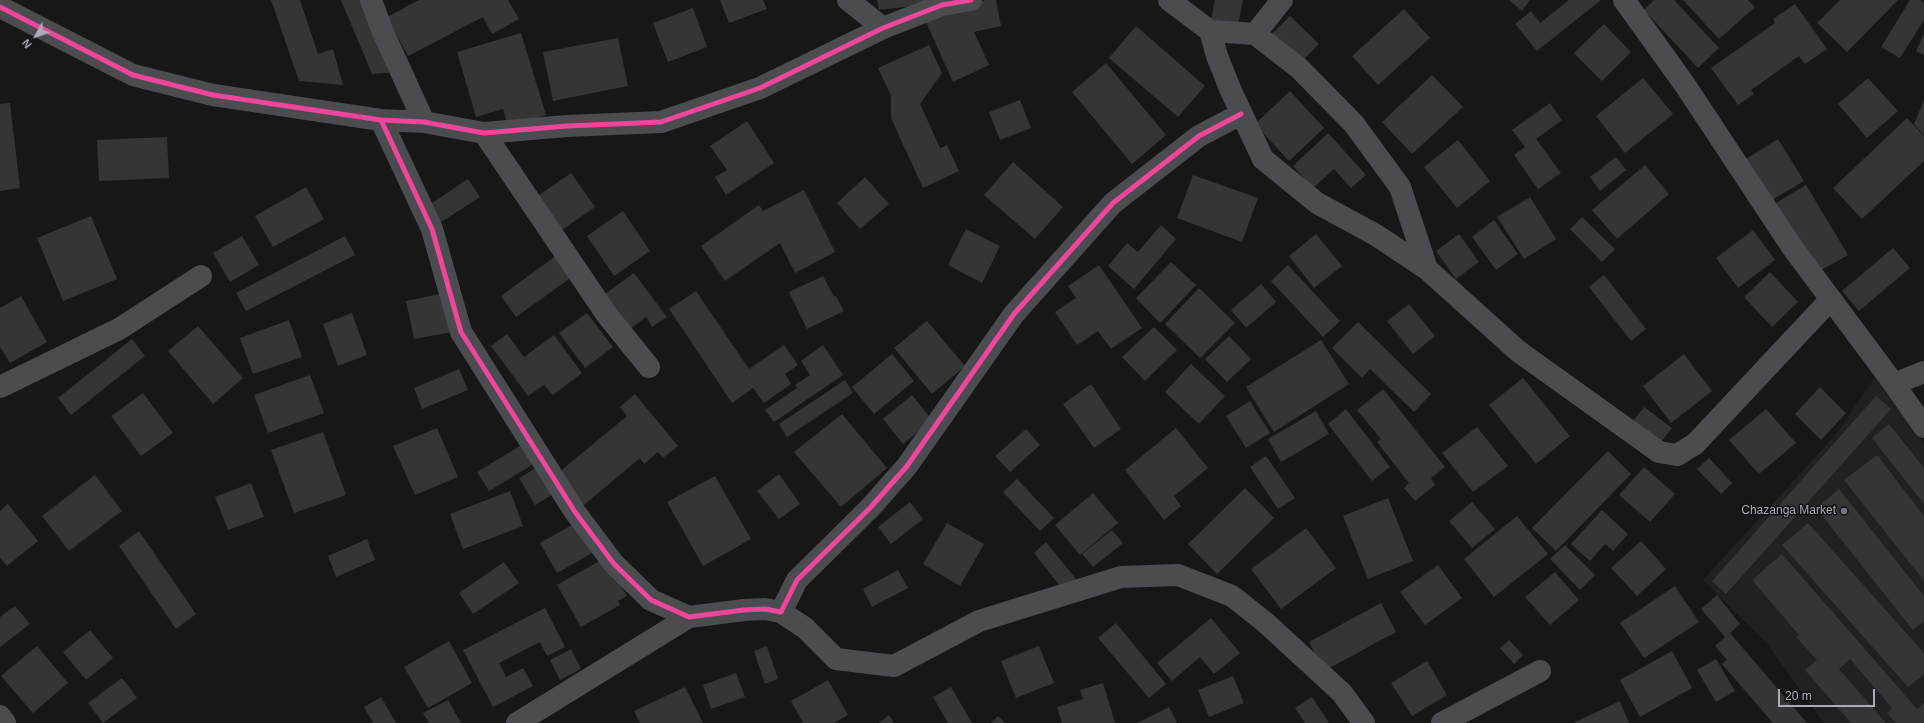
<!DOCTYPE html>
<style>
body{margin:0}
#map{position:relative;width:1924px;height:723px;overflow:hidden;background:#171717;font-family:Helvetica,sans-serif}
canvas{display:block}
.north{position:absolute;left:16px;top:16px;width:40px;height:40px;-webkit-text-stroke:3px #111113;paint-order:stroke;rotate:230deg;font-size:11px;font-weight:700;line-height:16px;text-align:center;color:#a8adb8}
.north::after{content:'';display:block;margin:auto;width:14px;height:18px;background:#a8adb8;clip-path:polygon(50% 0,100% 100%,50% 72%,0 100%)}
.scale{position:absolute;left:1778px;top:689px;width:97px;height:18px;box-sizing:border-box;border:2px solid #a8adb8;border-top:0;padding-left:5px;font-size:12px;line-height:14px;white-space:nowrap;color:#a8adb8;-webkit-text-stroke:3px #111113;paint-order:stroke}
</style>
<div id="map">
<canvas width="1924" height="723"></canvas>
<div class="north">N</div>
<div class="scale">20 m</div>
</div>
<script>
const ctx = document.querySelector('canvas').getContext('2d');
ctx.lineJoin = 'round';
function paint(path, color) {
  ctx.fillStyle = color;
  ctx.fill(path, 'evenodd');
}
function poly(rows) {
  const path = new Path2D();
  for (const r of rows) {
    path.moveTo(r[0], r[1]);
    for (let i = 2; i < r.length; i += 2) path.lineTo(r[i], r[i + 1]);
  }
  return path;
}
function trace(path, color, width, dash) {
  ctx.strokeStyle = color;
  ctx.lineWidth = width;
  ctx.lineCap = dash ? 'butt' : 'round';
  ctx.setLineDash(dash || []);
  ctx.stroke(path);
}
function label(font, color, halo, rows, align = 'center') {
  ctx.font = font + ' Helvetica,sans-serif';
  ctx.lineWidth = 3;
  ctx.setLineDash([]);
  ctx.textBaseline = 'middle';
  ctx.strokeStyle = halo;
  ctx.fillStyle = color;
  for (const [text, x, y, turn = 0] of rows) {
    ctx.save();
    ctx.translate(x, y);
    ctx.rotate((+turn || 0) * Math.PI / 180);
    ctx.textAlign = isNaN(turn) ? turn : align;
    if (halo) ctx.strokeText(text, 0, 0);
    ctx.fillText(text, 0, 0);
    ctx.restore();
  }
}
paint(poly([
 [1875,377,1924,443,1924,723,1824,723,1767,644,1703,580,1837,433]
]), '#212123');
paint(poly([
 [271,0,300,0,318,54,333,49,343,85,299,81],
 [341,0,365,0,397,72,372,74],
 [419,0,508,0,519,19,492,34,483,17,408,56,387,17],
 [720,0,763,0,767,9,729,23],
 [877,0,929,0,930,4,879,10],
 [986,0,996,0,1001,26,974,32,989,65,953,82,926,22,962,6],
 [1215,0,1243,0,1238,26,1211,20],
 [1509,0,1530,0,1522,11],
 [1569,0,1601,0,1537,51,1515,24,1531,11,1540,23],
 [1654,0,1674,0,1719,48,1698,68,1644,10],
 [1683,0,1748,0,1755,7,1719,39],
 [1840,0,1898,0,1847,52,1817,23],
 [1910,0,1920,0,1924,3,1924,20,1900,58,1881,47],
 [1795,4,1827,49,1805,64,1799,56,1751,90,1754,94,1738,105,1711,68,1775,23,1773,19],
 [693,8,707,47,668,62,653,23],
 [1404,9,1430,38,1378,85,1352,56],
 [1290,16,1319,44,1300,63,1272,34],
 [1604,24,1631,52,1602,81,1574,53],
 [1136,26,1205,86,1178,117,1109,58],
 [521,33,546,115,508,126,503,109,476,117,457,52],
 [1924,34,1924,55,1916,51],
 [618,38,628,86,553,101,543,52],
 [929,45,942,73,920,104,940,148,947,145,959,171,923,188,891,118,891,96,878,68],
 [1106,63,1166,135,1132,164,1072,92],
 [1432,75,1463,107,1412,154,1382,122],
 [1643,78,1673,114,1625,153,1596,116],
 [1868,78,1898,111,1867,138,1838,104],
 [1290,91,1324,128,1289,161,1255,124],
 [1020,100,1031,128,1000,140,989,112],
 [1924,100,1924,135,1914,124],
 [10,103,20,188,0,191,0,104],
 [1550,103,1562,120,1536,139,1561,173,1538,189,1514,155,1525,147,1512,130],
 [1907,118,1924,136,1924,161,1862,219,1833,188],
 [747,121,774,163,726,195,715,177,727,170,710,146],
 [1328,133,1366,175,1351,188,1334,169,1313,188,1293,166],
 [167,137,169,178,99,181,97,140],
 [1778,139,1804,181,1772,200,1746,159],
 [1458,140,1490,181,1457,208,1424,167],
 [1616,157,1626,170,1600,191,1590,177],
 [1013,162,1063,207,1035,239,984,195],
 [1645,165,1669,194,1617,239,1592,210],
 [571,173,595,207,559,232,535,198],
 [1193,175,1258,198,1242,242,1177,218],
 [865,177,889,204,860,229,837,203],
 [468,179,480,197,440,223,429,205],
 [1806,185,1848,255,1818,272,1776,203],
 [306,187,324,219,273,247,255,216],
 [804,190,835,252,795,273,780,243,725,281,701,246,759,205,763,211],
 [1530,197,1556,239,1524,259,1497,217],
 [623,211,650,251,614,276,587,236],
 [91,216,117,279,63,301,37,238],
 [1582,217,1615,249,1602,262,1570,229],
 [1494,220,1518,254,1496,270,1472,237],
 [1161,225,1176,239,1134,289,1108,266,1127,243,1138,252],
 [966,229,1000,246,982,283,948,265],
 [1753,230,1775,260,1738,288,1716,258],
 [1316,234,1342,266,1314,288,1289,256],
 [1459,234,1479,262,1456,279,1436,251],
 [242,236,259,265,230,282,213,253],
 [345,236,355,255,246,311,236,293],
 [1893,248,1910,268,1859,311,1842,291],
 [557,255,572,277,516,317,501,296],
 [1171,262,1196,285,1160,323,1136,298],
 [1099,265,1142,328,1111,349,1098,331,1077,345,1055,312,1076,298,1068,286],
 [1288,265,1340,321,1323,337,1271,281],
 [1770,272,1798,302,1772,327,1744,297],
 [634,273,667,317,652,327,646,317,627,331,602,296],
 [1604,275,1646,329,1631,341,1589,287],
 [823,276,834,297,836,296,844,311,807,329,789,292],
 [1261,284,1276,302,1246,328,1231,310],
 [1199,288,1235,323,1200,358,1165,324],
 [696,291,749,369,784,345,798,365,785,374,791,384,764,403,753,388,732,403,669,309],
 [444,293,452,332,414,339,406,301],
 [21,296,47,342,10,363,0,347,0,308],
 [1409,304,1435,336,1413,354,1387,321],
 [352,313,367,355,338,366,323,324],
 [587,313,613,347,585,368,559,333],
 [289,320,302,357,253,374,240,338],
 [927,321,965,366,932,394,894,348],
 [1358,322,1431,394,1414,412,1370,369,1362,378,1332,348],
 [198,326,243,378,213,404,168,351],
 [1154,327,1177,350,1145,381,1122,357],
 [507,334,524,357,554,335,582,373,553,395,544,385,528,396,491,346],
 [1229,336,1251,359,1227,382,1205,359],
 [132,339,145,356,71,415,58,398],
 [1321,340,1349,384,1274,432,1246,387],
 [823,345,843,375,774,422,765,410,797,388,795,385,810,375,801,361],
 [892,354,914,381,874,414,852,387],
 [1684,354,1712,391,1671,423,1643,386],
 [1191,364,1225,396,1199,424,1165,392],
 [459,369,468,390,422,409,414,388],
 [310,375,324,413,268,433,254,395],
 [1523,378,1570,436,1536,464,1489,405],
 [845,380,853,393,787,437,779,424],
 [1091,384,1121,429,1094,448,1063,404],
 [1820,387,1846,413,1821,440,1795,414],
 [1383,389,1445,467,1431,478,1435,485,1415,501,1404,488,1409,483,1377,442,1381,439,1357,410],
 [143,393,173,433,141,456,111,416],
 [635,394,678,446,663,458,658,452,644,464,640,458,584,505,558,473,627,416,620,407],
 [912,395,932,420,903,444,883,419],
 [1876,396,1891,409,1726,594,1712,581],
 [1250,401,1270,433,1246,448,1226,416],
 [1644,407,1672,428,1661,442,1633,421],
 [1346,409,1390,467,1372,481,1328,424],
 [1766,409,1796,443,1759,474,1729,440],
 [1316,411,1329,434,1281,462,1268,439],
 [842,414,887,468,841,507,794,452],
 [1889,424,1924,468,1924,504,1872,438],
 [1477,427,1508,466,1473,492,1442,453],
 [437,428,458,477,415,495,393,446],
 [1176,428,1208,468,1174,496,1181,506,1164,520,1125,470],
 [1026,429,1040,445,1010,472,995,456],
 [323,432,346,495,294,513,271,450],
 [525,443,537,462,489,491,477,472],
 [1608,451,1631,474,1556,551,1532,528],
 [1877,455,1924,516,1924,581,1844,480],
 [1266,456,1295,498,1278,509,1250,467],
 [1709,458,1732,483,1721,494,1697,469],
 [542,464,558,491,535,505,519,478],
 [1644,467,1675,494,1650,522,1619,495],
 [779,474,800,504,779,519,757,491],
 [95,475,122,511,69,551,42,516],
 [715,476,751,539,703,566,667,502],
 [1017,479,1054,518,1040,531,1003,492],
 [251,483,264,517,228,530,215,497],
 [1245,488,1274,518,1217,574,1188,544],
 [1839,489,1924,596,1924,621,1913,630,1816,508],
 [510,491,523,526,463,549,450,514],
 [1093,493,1118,523,1080,555,1055,525],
 [1388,498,1413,561,1368,579,1343,516],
 [910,502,923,519,891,544,878,527],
 [1472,502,1495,529,1472,548,1449,521],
 [8,504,38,541,7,566,0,558,0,511],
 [1602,510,1628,534,1613,551,1605,544,1590,561,1571,544],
 [1517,516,1548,554,1494,597,1464,559],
 [577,522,594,552,557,573,540,543],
 [947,523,984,544,960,586,923,564],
 [1808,523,1924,653,1924,674,1908,687,1782,545],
 [1306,528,1336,568,1281,609,1251,569],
 [1112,530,1123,543,1093,567,1082,554],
 [139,531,196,614,176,629,119,546],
 [367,539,375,560,336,577,328,556],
 [1641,541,1666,569,1637,596,1611,568],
 [1046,542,1076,579,1063,590,1034,553],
 [1565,545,1595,575,1580,590,1550,559],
 [1782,554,1917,709,1924,703,1924,723,1896,723,1887,713,1892,708,1850,659,1839,669,1886,723,1851,723,1805,670,1817,660,1796,637,1799,635,1752,580],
 [605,558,627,596,618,601,620,605,581,627,557,585],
 [504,562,519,583,473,614,459,593],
 [1438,565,1462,598,1425,625,1400,592],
 [898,570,908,588,872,607,863,589],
 [1555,572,1579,600,1550,625,1525,597],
 [1675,586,1699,622,1644,658,1620,623],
 [1717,595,1740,624,1730,633,1807,723,1773,723,1722,664,1727,660,1715,646,1725,637,1701,609],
 [1381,603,1396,632,1324,671,1309,642],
 [15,606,30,624,0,647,0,617],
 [545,608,565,647,547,656,540,642,499,663,506,677,523,668,533,686,493,707,463,650],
 [1211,618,1240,653,1214,674,1200,657,1172,681,1157,663],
 [1116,623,1166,684,1149,698,1098,638],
 [90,630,113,658,86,680,63,652],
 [1509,640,1523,655,1514,664,1500,648],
 [449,641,472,683,428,708,404,667],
 [37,646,68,683,33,713,1,676],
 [767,646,778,679,765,684,754,651],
 [1039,646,1054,683,1016,698,1001,661],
 [571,649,581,669,560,680,550,660],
 [1672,651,1692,688,1640,717,1620,680],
 [1716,659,1735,691,1716,702,1697,670],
 [1427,661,1447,695,1412,716,1391,683],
 [736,673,745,697,711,709,703,685],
 [1233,676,1244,703,1209,717,1198,690],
 [122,678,137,698,103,723,88,703],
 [828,680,848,715,834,723,803,723,791,701],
 [1103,683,1115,723,1062,723,1057,707,1083,699,1080,690],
 [685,687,703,723,640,723,634,711],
 [951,687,972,723,948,723,933,697],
 [381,697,396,723,373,723,364,707],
 [1312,697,1329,723,1305,723,1295,708],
 [448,700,461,723,429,723,423,713],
 [1620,701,1629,723,1573,723],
 [1169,707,1177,723,1137,723],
 [889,715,894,723,879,723],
 [998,716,1005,723,991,723]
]), '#353536');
trace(poly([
 [371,0,382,30,424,122],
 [848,0,883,28],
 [1169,0,1210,31,1217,56,1231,91,1263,159,1317,203,1376,235,1427,269,1518,351,1659,452,1677,455,1695,444,1831,299],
 [1624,0,1685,85,1792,247,1894,384,1924,427],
 [0,7,133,75,213,95,381,120,424,122,484,133,567,126,661,122,760,88,883,28,942,5,971,0],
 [1210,31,1255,34,1299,68,1354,124,1400,187,1427,269],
 [1255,34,1282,0],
 [381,120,432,229,461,332,575,512,614,564,651,600,689,617,744,610,765,609,781,612,797,580,870,508,907,466,1014,314,1113,203,1199,136,1241,114],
 [484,133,607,315,649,367],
 [1894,384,1924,372],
 [0,387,119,329,201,276],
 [781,612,805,628,836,659,894,666,979,621,1121,577,1178,575,1232,596,1266,623,1342,693,1364,723],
 [0,716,5,723],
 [517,723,689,617],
 [1442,723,1540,671]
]), '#4b4c50', 22);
trace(poly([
 [0,7,133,75,213,95,381,120,424,122,484,133,567,126,661,122,760,88,883,28,942,5,971,0],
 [381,120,432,229,461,332,575,512,614,564,651,600,689,617,744,610,765,609,781,612,797,580,870,508,907,466,1014,314,1113,203,1199,136,1241,114]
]), '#ed469a', 5);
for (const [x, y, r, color] of [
 [1844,511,4,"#757880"]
]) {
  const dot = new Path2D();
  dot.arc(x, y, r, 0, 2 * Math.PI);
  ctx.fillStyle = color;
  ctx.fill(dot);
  trace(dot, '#111113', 1.5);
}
label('12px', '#a8adb8', '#111113', [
 ["Chazanga Market",1836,511]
], 'right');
</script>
